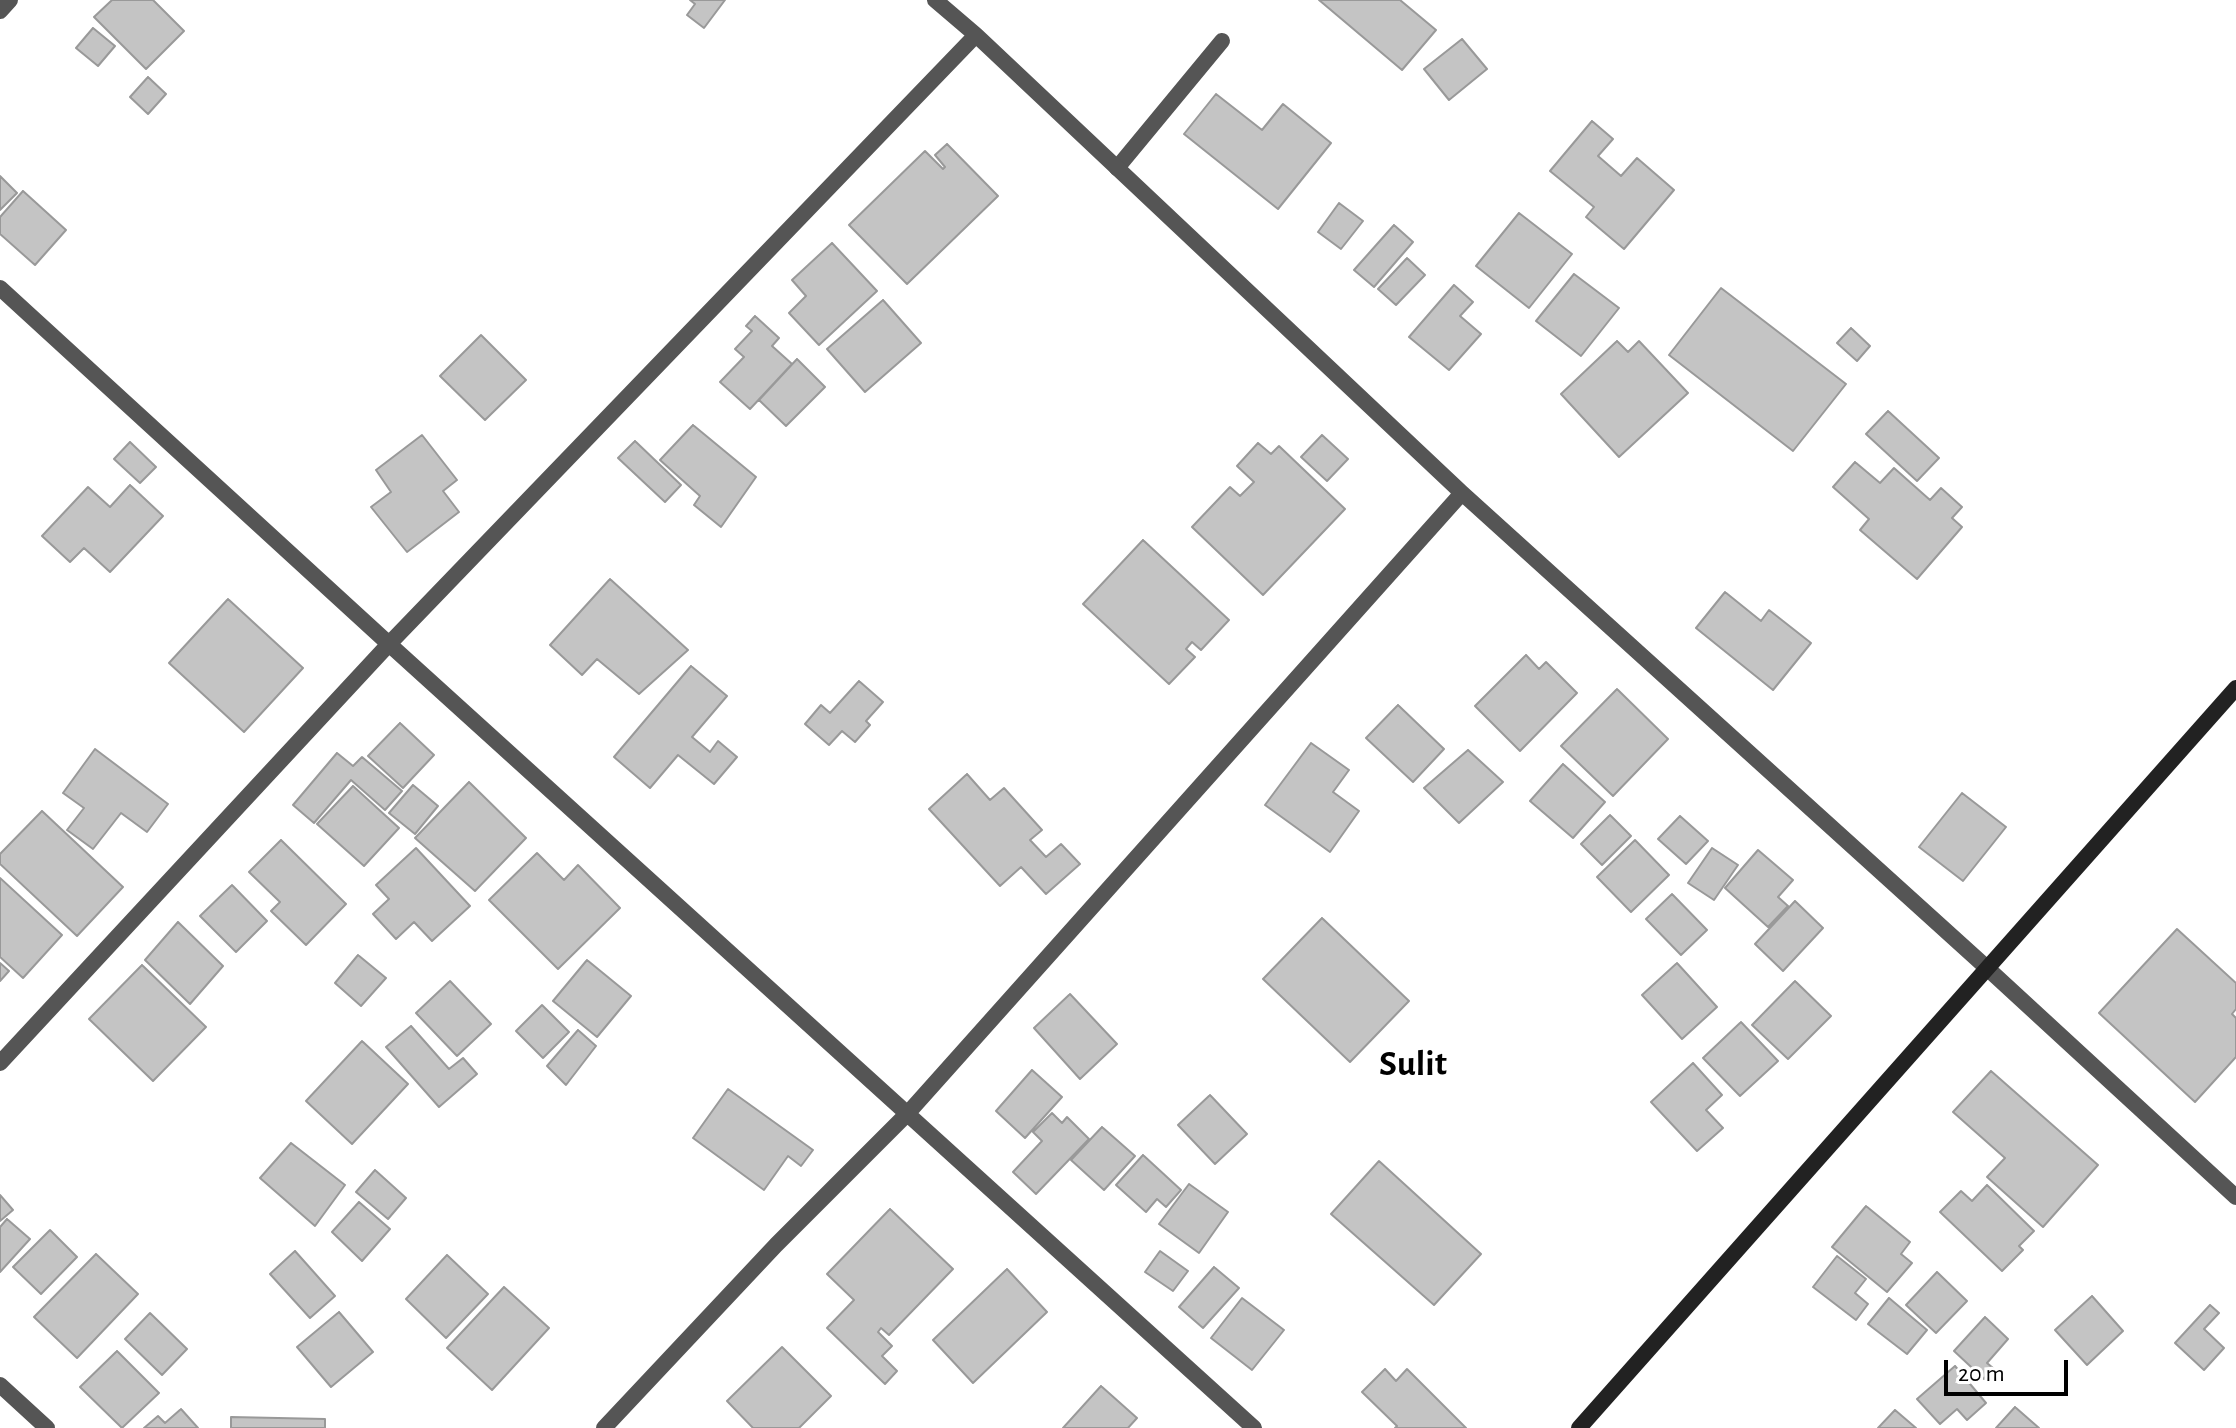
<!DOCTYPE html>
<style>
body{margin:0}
#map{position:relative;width:2236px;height:1428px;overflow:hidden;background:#fff;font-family:"Alegreya Sans",sans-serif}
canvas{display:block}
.scale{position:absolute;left:1944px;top:1360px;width:124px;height:36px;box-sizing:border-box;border:4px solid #000;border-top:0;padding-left:10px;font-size:24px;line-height:28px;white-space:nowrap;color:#000;-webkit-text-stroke:6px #fff;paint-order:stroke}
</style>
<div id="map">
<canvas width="2236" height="1428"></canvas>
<div class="scale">20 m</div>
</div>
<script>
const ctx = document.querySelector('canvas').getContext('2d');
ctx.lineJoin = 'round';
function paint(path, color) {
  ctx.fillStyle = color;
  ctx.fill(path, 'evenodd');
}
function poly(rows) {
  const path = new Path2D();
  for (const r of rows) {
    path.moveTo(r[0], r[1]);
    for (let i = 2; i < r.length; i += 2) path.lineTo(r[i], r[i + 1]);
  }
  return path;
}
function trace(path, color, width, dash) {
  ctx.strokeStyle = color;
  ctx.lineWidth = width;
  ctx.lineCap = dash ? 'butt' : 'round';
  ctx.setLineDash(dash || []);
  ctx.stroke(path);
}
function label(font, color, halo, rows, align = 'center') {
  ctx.font = font + ' "Alegreya Sans",sans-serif';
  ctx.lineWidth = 6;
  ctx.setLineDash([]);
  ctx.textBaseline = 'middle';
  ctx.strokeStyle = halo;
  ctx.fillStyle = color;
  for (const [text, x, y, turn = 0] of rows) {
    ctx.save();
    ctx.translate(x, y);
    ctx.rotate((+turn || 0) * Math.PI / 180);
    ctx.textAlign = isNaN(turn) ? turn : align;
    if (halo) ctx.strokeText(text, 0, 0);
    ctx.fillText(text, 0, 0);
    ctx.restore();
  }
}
const building = poly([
 [112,0,153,0,184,31,146,69,94,17,112,0],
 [690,0,725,0,704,28,687,15,695,4,690,0],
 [1319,0,1400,0,1436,30,1402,70,1319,0],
 [93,28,115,46,98,66,76,48,93,28],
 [1462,39,1487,69,1449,100,1424,69,1462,39],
 [148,77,166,94,148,114,130,97,148,77],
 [1216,94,1262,130,1283,104,1331,143,1278,209,1184,134,1216,94],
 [1592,121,1613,139,1598,156,1621,176,1637,158,1674,190,1624,249,1586,217,1594,207,1550,171,1592,121],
 [947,144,998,196,907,284,849,225,925,151,943,169,945,167,935,155,947,144],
 [0,176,17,193,0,210,0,176],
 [23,191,66,230,35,265,0,234,0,217,23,191],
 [1339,203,1363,221,1341,249,1318,232,1339,203],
 [1519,213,1572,254,1529,308,1476,266,1519,213],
 [1394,225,1413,242,1374,287,1354,270,1394,225],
 [832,243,877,291,819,345,789,313,806,296,792,280,832,243],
 [1407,258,1425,275,1396,305,1378,289,1407,258],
 [1574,274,1619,308,1581,356,1536,321,1574,274],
 [1454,285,1473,302,1460,316,1481,334,1449,370,1409,337,1454,285],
 [1721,288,1846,384,1793,451,1669,355,1721,288],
 [883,300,921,343,865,392,827,349,883,300],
 [755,316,779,338,772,346,792,364,750,409,720,382,744,357,735,349,752,331,746,326,755,316],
 [1851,328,1870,346,1857,361,1837,343,1851,328],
 [481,335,526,380,485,420,440,376,481,335],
 [1617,341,1628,352,1639,341,1688,393,1619,457,1561,394,1617,341],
 [797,359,825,387,786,426,759,400,797,359],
 [1888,411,1939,458,1917,481,1866,434,1888,411],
 [693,425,756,477,721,527,694,505,700,496,660,460,693,425],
 [422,435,457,480,443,491,459,512,407,552,371,507,391,492,376,470,422,435],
 [1322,435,1348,459,1327,481,1301,457,1322,435],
 [635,441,681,485,665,502,618,458,635,441],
 [130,442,156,467,140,483,114,459,130,442],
 [1258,443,1271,454,1279,446,1345,509,1263,595,1192,527,1230,487,1240,496,1254,482,1237,466,1258,443],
 [1855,462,1880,483,1894,468,1930,500,1941,488,1962,507,1952,518,1962,527,1917,579,1860,530,1869,519,1833,487,1855,462],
 [130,485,163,516,110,572,84,548,70,562,42,536,88,487,110,507,130,485],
 [1143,540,1229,620,1201,650,1192,642,1186,649,1195,657,1169,684,1083,604,1143,540],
 [610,579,688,650,639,694,597,659,582,675,550,645,610,579],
 [1725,592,1761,621,1769,610,1811,643,1773,690,1696,628,1725,592],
 [228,599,303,668,244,732,169,663,228,599],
 [1526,655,1539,669,1546,662,1577,693,1520,751,1475,706,1526,655],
 [691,666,727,696,692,737,710,752,718,741,737,757,714,784,678,755,650,788,614,757,691,666],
 [859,681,883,702,866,721,870,725,855,742,842,731,829,745,805,724,821,705,830,713,859,681],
 [1617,689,1668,739,1613,796,1561,746,1617,689],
 [1398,705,1444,749,1413,782,1366,738,1398,705],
 [400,723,434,755,403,788,368,756,400,723],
 [1311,743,1349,770,1333,792,1359,811,1330,852,1265,805,1311,743],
 [95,749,168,804,147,832,121,813,93,849,67,830,84,808,63,793,95,749],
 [1468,750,1503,782,1459,823,1424,788,1468,750],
 [337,753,353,766,362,757,402,791,385,810,351,780,314,823,293,805,337,753],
 [1563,764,1605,802,1573,838,1530,801,1563,764],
 [967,774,990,800,1004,788,1042,830,1030,840,1046,857,1061,844,1080,864,1046,894,1021,867,1000,886,929,809,967,774],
 [469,782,526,838,475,891,415,838,469,782],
 [413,785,438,806,415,834,389,813,413,785],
 [353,786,399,828,364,866,317,824,353,786],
 [1962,793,2006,827,1963,881,1919,847,1962,793],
 [42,811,123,887,77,936,0,864,0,854,42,811],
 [1610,815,1631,836,1602,865,1581,844,1610,815],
 [1680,816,1708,841,1686,864,1658,839,1680,816],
 [281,840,346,904,306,945,271,911,280,902,249,872,281,840],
 [1635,840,1669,875,1631,912,1597,877,1635,840],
 [416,848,470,906,432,941,414,922,396,939,373,914,389,899,376,885,416,848],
 [1712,848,1738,865,1714,900,1688,883,1712,848],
 [1758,850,1793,880,1778,897,1788,906,1768,927,1725,888,1758,850],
 [537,853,564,880,578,865,620,908,558,969,489,900,537,853],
 [0,878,62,935,23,978,0,957,0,878],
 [232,885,267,921,236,952,200,916,232,885],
 [1672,894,1707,930,1681,955,1646,919,1672,894],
 [1795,901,1823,928,1783,971,1755,944,1795,901],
 [1322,918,1409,1001,1350,1062,1263,979,1322,918],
 [178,922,223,966,190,1004,145,960,178,922],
 [2177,929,2236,983,2236,1009,2232,1014,2236,1018,2236,1057,2195,1102,2099,1013,2177,929],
 [358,955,386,978,361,1006,335,983,358,955],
 [587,960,631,996,597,1037,553,1001,587,960],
 [0,963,9,971,0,981,0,963],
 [1677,963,1717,1007,1682,1039,1642,995,1677,963],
 [142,965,206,1027,153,1081,89,1019,142,965],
 [450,981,491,1024,457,1056,416,1013,450,981],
 [1795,981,1831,1016,1788,1059,1752,1025,1795,981],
 [1070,994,1117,1044,1080,1079,1034,1028,1070,994],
 [542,1005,569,1032,543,1058,516,1031,542,1005],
 [1741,1022,1778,1061,1740,1096,1703,1058,1741,1022],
 [411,1026,449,1069,463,1058,477,1074,439,1107,386,1047,411,1026],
 [578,1030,596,1046,566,1085,547,1066,578,1030],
 [362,1041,408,1084,352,1144,306,1101,362,1041],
 [1693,1063,1722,1095,1706,1110,1723,1128,1697,1151,1651,1102,1693,1063],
 [1032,1070,1062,1097,1025,1138,996,1111,1032,1070],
 [1991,1071,2098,1165,2043,1227,1987,1177,2005,1158,1953,1112,1991,1071],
 [728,1089,813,1150,801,1166,788,1156,764,1190,693,1138,728,1089],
 [1210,1095,1247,1134,1215,1164,1178,1125,1210,1095],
 [1052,1113,1062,1123,1067,1117,1089,1139,1036,1194,1013,1172,1042,1141,1033,1132,1052,1113],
 [1102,1127,1135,1156,1104,1190,1071,1160,1102,1127],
 [291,1143,345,1185,315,1226,260,1178,291,1143],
 [1143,1155,1181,1190,1166,1207,1157,1199,1146,1212,1116,1185,1143,1155],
 [1379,1161,1481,1254,1434,1305,1331,1214,1379,1161],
 [375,1170,406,1198,388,1219,356,1192,375,1170],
 [1189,1184,1228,1212,1199,1253,1159,1224,1189,1184],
 [1987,1185,2034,1231,2019,1246,2023,1250,2002,1271,1940,1212,1961,1191,1972,1201,1987,1185],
 [0,1195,13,1210,0,1221,0,1195],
 [359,1202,390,1229,362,1261,332,1232,359,1202],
 [1866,1206,1910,1242,1901,1254,1912,1263,1887,1292,1832,1247,1866,1206],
 [890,1209,953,1269,889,1335,881,1328,878,1332,892,1346,882,1356,897,1371,885,1384,827,1328,854,1300,827,1274,890,1209],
 [7,1219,30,1239,0,1272,0,1227,7,1219],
 [50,1230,77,1257,41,1294,13,1267,50,1230],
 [295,1251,335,1296,310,1318,270,1274,295,1251],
 [1160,1251,1188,1271,1173,1291,1145,1272,1160,1251],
 [96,1254,138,1294,77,1358,34,1317,96,1254],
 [447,1255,488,1294,446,1338,406,1299,447,1255],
 [1837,1256,1866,1279,1855,1293,1868,1304,1856,1320,1813,1287,1837,1256],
 [1214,1267,1239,1288,1203,1328,1179,1307,1214,1267],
 [1007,1269,1047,1312,973,1383,933,1340,1007,1269],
 [1937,1272,1967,1301,1936,1333,1906,1305,1937,1272],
 [504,1287,549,1328,492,1390,447,1348,504,1287],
 [2092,1296,2123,1331,2087,1365,2055,1330,2092,1296],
 [1242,1298,1284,1330,1252,1370,1211,1338,1242,1298],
 [1889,1298,1927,1330,1907,1354,1868,1324,1889,1298],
 [2210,1305,2219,1313,2204,1329,2224,1348,2204,1370,2175,1343,2210,1305],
 [339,1312,373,1352,331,1387,297,1347,339,1312],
 [150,1313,187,1349,162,1375,125,1339,150,1313],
 [1985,1317,2008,1339,1987,1363,1993,1368,1984,1379,1954,1351,1985,1317],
 [782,1347,831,1396,799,1428,753,1428,727,1401,782,1347],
 [117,1351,159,1393,122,1428,80,1387,117,1351],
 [1955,1366,1986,1403,1967,1420,1957,1409,1940,1424,1917,1399,1955,1366],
 [1385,1369,1396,1381,1407,1369,1466,1428,1395,1428,1397,1426,1362,1392,1385,1369],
 [1101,1386,1137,1418,1128,1428,1063,1428,1101,1386],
 [2015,1407,2039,1428,1996,1428,2015,1407],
 [181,1409,198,1428,144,1428,158,1416,165,1423,181,1409],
 [1895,1410,1916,1428,1878,1428,1895,1410],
 [231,1417,325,1419,325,1428,231,1428,231,1417]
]);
paint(building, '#c4c4c4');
trace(building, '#999', 2);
trace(poly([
 [1117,168,1222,41]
]), '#555', 16);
trace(poly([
 [935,0,976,35,1462,493,1987,968,2236,1197],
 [0,11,10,0],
 [0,288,389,644,1254,1428],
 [0,1063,389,644,976,35],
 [0,1385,47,1428],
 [604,1428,776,1245,908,1113,1462,493]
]), '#555', 16);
trace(poly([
 [1579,1428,2236,688]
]), '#222', 16);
label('bold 36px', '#000', '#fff', [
 ["Sulit",1413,1064]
]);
</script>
